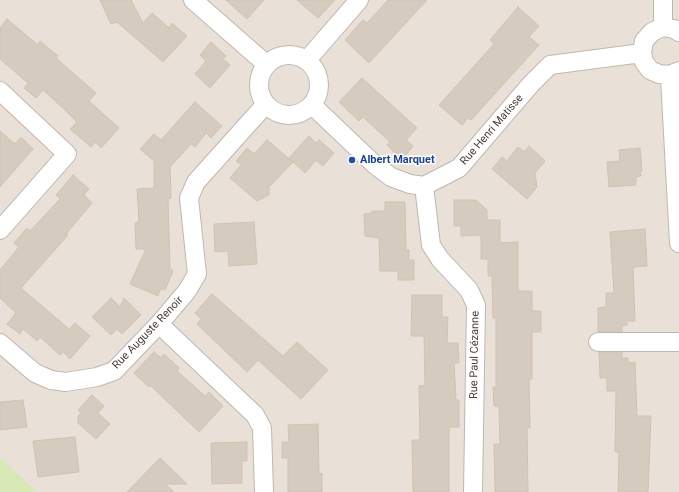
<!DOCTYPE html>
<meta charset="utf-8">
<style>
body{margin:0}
canvas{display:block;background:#f5f0ea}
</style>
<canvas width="679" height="492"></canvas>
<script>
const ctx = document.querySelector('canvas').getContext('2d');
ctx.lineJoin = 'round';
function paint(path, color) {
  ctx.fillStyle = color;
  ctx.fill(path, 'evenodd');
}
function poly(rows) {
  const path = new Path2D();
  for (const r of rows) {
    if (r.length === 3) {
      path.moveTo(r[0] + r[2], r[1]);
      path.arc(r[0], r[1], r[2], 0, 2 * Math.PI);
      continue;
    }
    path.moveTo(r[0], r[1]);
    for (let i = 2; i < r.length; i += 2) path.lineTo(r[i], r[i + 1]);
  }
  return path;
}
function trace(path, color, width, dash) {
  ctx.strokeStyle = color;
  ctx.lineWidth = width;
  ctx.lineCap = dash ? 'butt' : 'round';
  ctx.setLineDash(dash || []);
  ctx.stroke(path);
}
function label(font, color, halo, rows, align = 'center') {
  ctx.font = font + ' Roboto,sans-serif';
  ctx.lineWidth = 3;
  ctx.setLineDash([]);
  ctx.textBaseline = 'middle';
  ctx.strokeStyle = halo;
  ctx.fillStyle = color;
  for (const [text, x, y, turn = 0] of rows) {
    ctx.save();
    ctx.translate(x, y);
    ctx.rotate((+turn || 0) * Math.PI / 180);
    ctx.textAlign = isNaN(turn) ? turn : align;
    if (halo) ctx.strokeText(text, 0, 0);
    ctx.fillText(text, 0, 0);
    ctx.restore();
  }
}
paint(poly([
 [0,0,679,0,679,492,0,492]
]), '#e9e1d8');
paint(poly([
 [0,458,37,492,0,492]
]), '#d7e8b4');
const building = poly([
 [100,0,131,0,143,23,152,13,169,28,172,23,187,36,163,62,117,22,111,24,100,0],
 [226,0,264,0,247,19,226,0],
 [297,0,335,0,318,18,297,0],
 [388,0,427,0,369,63,345,40,363,20,367,23,388,0],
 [518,7,539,26,529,37,539,45,471,120,468,118,462,125,439,105,494,44,490,40,518,7],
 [7,19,38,45,40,41,58,56,56,58,96,93,89,101,119,128,101,148,95,142,91,147,70,129,77,122,64,109,43,90,36,98,24,88,28,83,0,59,0,28,7,19],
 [211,42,226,56,223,59,230,65,210,88,195,74,206,61,200,55,211,42],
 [362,78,417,128,406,140,413,146,402,160,387,145,390,142,363,117,359,121,339,102,362,78],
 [195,102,222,126,211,138,206,133,195,147,191,144,170,167,171,198,168,199,169,235,170,269,173,271,165,290,161,288,158,296,130,284,146,249,136,249,135,223,139,222,137,189,154,188,154,161,140,149,154,134,161,140,195,102],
 [0,131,15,144,21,137,33,149,0,187,0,131],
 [309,136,316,143,319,140,334,153,323,166,316,160,305,173,289,158,309,136],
 [267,140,293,162,269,187,269,195,257,201,230,178,241,165,236,161,247,148,254,154,267,140],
 [529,146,545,161,535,173,537,187,527,199,492,169,502,157,507,161,518,147,524,152,529,146],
 [640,148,642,171,640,171,641,176,636,177,636,185,609,187,607,162,620,161,619,150,640,148],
 [73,175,89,189,84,195,92,203,66,234,68,235,21,288,69,329,75,323,90,336,70,359,63,352,60,355,40,337,37,341,23,329,20,334,7,324,16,313,0,298,0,270,19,247,14,243,27,228,30,231,60,199,56,195,73,175],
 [454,200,476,200,487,210,487,220,500,220,500,243,518,242,518,291,532,291,532,311,541,311,541,332,532,332,532,379,529,379,530,428,527,428,528,492,495,492,494,444,500,444,499,406,494,406,493,387,496,387,496,318,493,318,492,276,488,276,488,259,481,259,481,235,461,236,461,226,454,226,454,200],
 [385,202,405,202,406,250,409,250,409,260,414,260,414,280,398,280,398,271,380,271,379,238,365,236,364,214,372,213,372,211,385,211,385,202],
 [254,222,257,264,229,266,228,251,215,252,214,224,254,222],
 [645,229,647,266,633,267,635,321,627,321,627,325,622,326,622,332,598,332,598,308,606,307,606,293,614,293,610,232,645,229],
 [212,294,283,356,297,342,328,370,301,399,258,360,247,372,197,324,201,319,195,313,212,294],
 [412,295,442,295,442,317,448,317,447,343,458,343,459,363,454,363,456,400,459,400,459,427,449,427,449,492,413,492,412,440,420,440,419,386,425,385,424,336,411,336,412,295],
 [111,298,120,307,124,298,141,315,122,334,117,329,111,335,92,317,111,298],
 [154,352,161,358,164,354,179,368,177,371,205,396,209,392,223,406,199,432,150,385,149,387,134,373,154,352],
 [599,352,622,352,622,358,628,358,628,363,635,362,637,416,651,416,648,492,618,492,619,452,615,452,616,391,607,391,607,378,600,378,599,352],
 [92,395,104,406,98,413,110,424,96,439,78,423,78,416,81,413,78,410,92,395],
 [23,400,27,427,0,430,0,402,23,400],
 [318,424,319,474,322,473,322,492,288,492,288,458,282,458,282,442,289,442,288,425,318,424],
 [75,437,79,472,38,477,33,441,75,437],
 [247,442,247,461,242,461,242,483,212,484,211,443,247,442],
 [160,458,187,484,165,484,174,492,127,492,160,458]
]);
paint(building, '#d6cbbf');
trace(building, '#d1c2b3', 1);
const street = poly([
 [193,0,266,64],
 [663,0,663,27],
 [679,32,674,29,663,27,652,32,644,41,642,53,644,62,650,70,659,74,669,75,679,71],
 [289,85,30],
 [307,60,359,0],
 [669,75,670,78,679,243],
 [0,91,67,154,0,230],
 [312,105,374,164,391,177,410,184,424,186,459,168,531,84,550,65,642,53],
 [424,186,431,245,440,259,469,290,476,305,473,492],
 [159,324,255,415,262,428,264,492],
 [598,342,679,342],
 [0,343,35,373,51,380,66,382,97,377,114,371,159,324,187,291,197,274,189,198,196,182,265,105]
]);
trace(street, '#c0b7ac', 20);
trace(street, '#fff', 18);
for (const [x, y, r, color] of [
 [352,160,4,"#1a4fb4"]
]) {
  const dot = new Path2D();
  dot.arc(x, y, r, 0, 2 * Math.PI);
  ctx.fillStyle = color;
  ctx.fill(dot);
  trace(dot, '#fff', 1.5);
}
label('11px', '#494038', '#fff', [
 ["Rue Henri Matisse",492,130,-49],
 ["Rue Auguste Renoir",148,333,-46],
 ["Rue Paul Cézanne",475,355,-89]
]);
label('bold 11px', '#164399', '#fff', [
 ["Albert Marquet",360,160]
], 'left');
</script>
